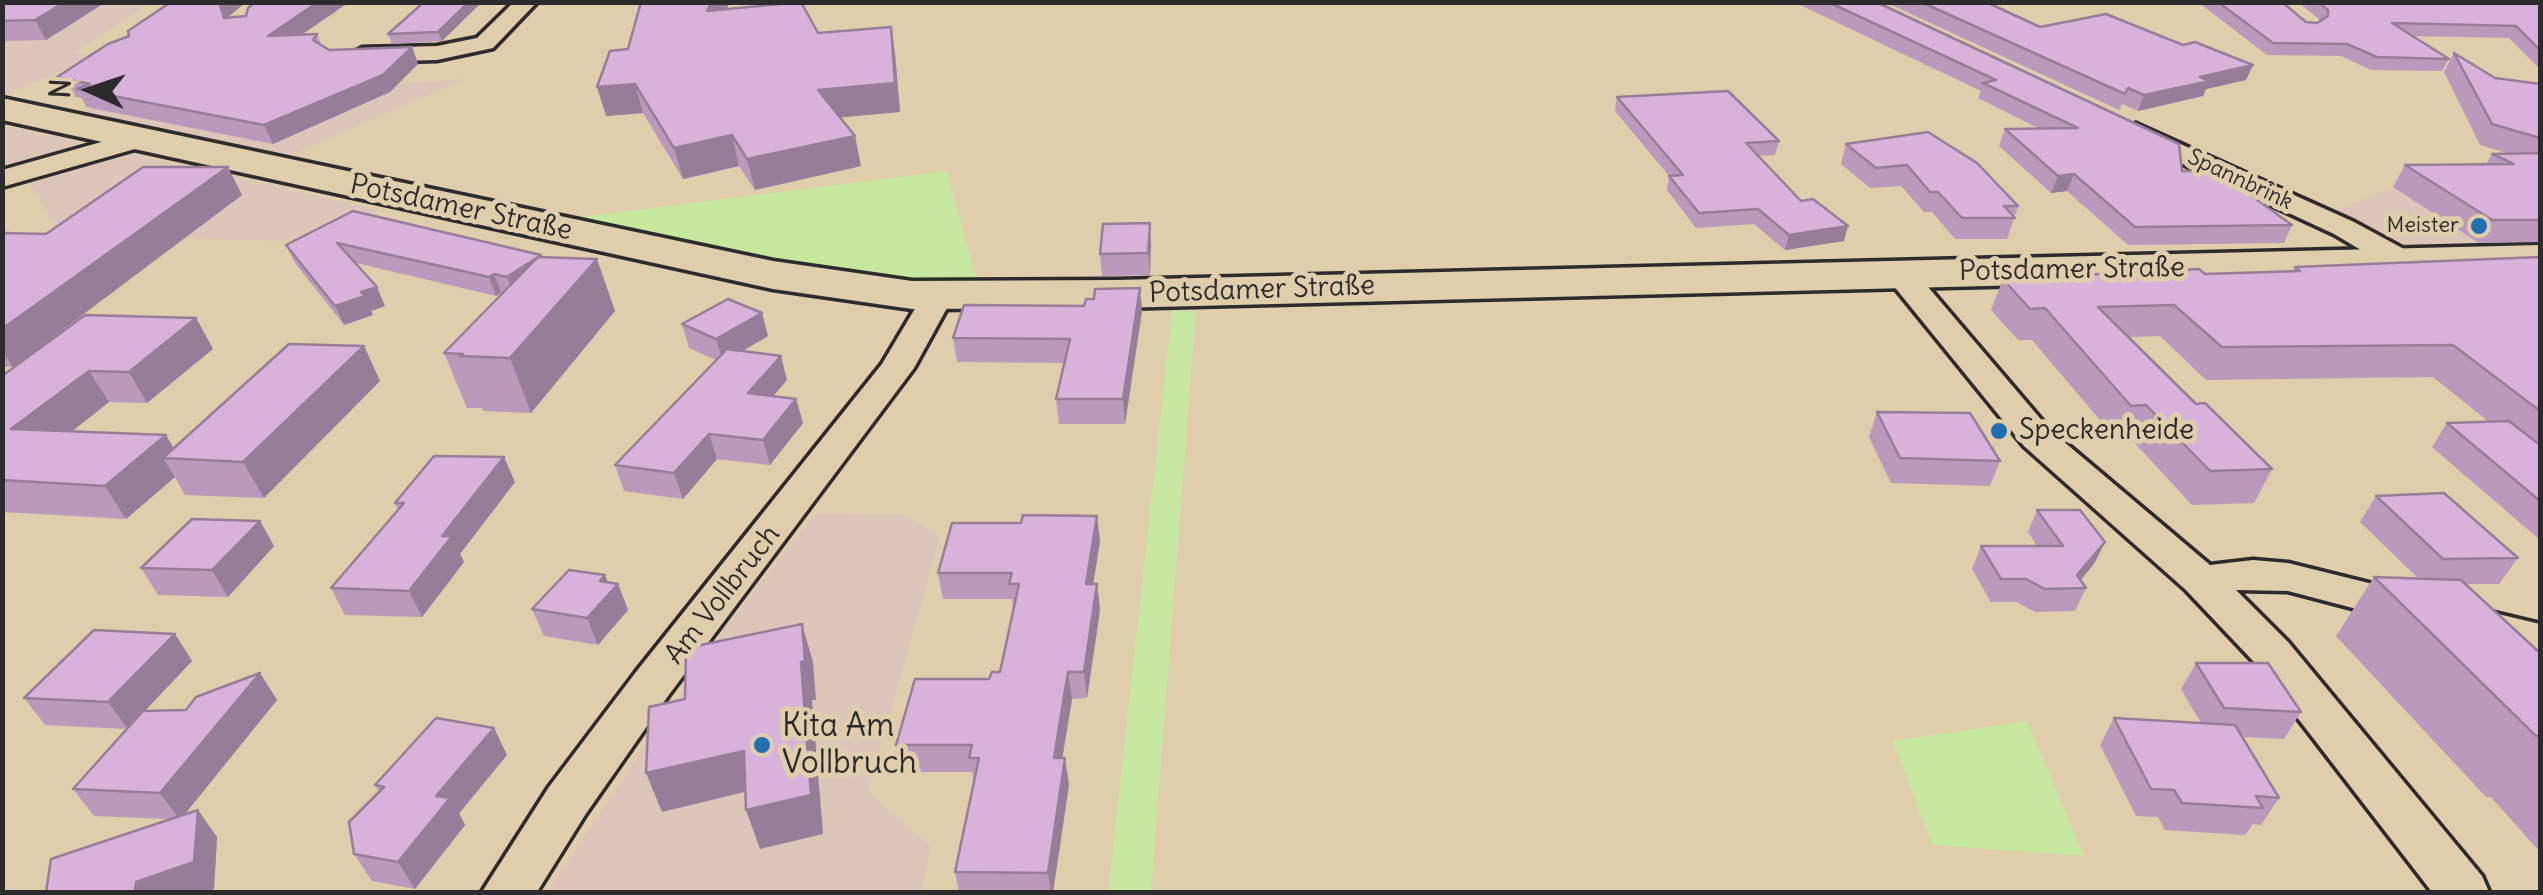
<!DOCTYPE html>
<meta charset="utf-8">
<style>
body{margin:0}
#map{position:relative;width:2543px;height:895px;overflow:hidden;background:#dfcdab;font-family:Delius,sans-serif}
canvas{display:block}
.frame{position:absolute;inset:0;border:5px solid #2b2b2b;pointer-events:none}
.north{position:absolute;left:40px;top:40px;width:100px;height:100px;-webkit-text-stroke:8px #dfcdab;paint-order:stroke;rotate:273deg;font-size:28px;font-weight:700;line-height:40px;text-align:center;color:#2b2b2b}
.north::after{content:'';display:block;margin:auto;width:35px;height:45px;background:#2b2b2b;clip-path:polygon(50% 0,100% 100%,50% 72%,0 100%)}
</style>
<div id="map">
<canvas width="2543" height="895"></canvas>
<div class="frame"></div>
<div class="north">N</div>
</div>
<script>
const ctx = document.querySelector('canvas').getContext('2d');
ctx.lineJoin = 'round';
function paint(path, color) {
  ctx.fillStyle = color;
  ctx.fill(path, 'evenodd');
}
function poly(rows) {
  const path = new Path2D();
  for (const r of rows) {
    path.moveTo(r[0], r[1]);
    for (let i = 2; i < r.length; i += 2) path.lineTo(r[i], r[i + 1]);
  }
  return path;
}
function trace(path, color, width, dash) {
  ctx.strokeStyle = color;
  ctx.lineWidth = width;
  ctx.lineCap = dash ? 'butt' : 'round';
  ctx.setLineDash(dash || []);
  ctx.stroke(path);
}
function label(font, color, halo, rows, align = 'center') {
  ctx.font = font + ' Delius,sans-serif';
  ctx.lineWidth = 10;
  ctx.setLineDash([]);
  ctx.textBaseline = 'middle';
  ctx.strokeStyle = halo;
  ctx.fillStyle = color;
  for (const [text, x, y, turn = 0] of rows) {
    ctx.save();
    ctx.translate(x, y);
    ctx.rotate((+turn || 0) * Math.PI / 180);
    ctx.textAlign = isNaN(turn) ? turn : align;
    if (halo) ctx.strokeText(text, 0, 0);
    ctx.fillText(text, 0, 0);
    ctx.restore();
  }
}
paint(poly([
 [31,3,151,3,74,52,91,58,3,96,2,19],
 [464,79,288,156,78,113,97,106],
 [3,125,77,141,76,148,3,172],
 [129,153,379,210,300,241,59,236,28,179],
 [2453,162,2540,209,2540,242,2415,245,2390,238,2331,212,2394,187,2401,177],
 [816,513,904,515,940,537,868,792,931,847,921,892,547,892,719,636]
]), '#ddc5b9');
paint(poly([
 [947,171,977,282,903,281,832,273,573,218],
 [1172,311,1196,311,1151,892,1108,892],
 [2027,721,2084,856,1932,845,1893,741]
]), '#c7e69e');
const street = poly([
 [514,2,537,2,493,48,437,60,362,62,350,55,362,48,437,46,477,38,514,2],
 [2136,124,2354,222,2415,255,2419,262,2415,269,2393,269,2334,234,2127,138,2123,132,2136,124],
 [140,131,149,133,153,139,149,145,2,187,2,170,140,131],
 [1900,265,1911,267,2050,430,2210,565,2253,560,2288,563,2425,597,2432,608,2425,619,2410,623,2288,591,2236,590,2288,642,2482,876,2489,892,2432,892,2256,664,2186,590,2024,446,1884,274,1889,267,1900,265],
 [937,287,948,290,953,297,914,368,668,696,585,815,537,892,482,892,549,787,636,672,882,364,926,290,937,287],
 [2473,608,2540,624,2540,656,2458,634,2451,623,2458,612,2473,608]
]);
const secondary = poly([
 [2,98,773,261,912,281,1116,280,2540,245,2540,272,1116,308,912,309,773,289,2,120,2,98]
]);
trace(street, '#2b2b2b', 7);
trace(secondary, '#2b2b2b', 7);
paint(street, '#dfcdab');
paint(secondary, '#dfcdab');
paint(poly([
 [2,2,106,2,46,40,2,41],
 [171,2,246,2,227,18,246,16,255,2,344,2,345,5,301,35,317,34,322,46,329,50,412,47,418,64,390,92,273,144,86,107,82,98,66,95,57,77,129,36],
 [424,2,482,2,442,41,392,44,388,34],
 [641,2,730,2,726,10,818,33,891,27,895,54,900,112,840,117,861,166,755,190,739,166,683,179,643,113,606,116],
 [1794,2,1875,2,2182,171,2292,225,2284,243,2128,245,2067,191,2051,193,1999,146,2005,129,2040,129,1978,98,1981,91],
 [1885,2,1986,2,2040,27,2183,45,2253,65,2246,80,2206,89,2203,96,2138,111,2122,104,2119,110],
 [2198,2,2282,2,2306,22,2317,23,2321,21,2298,2,2540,2,2540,69,2509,38,2413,36,2449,59,2442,71,2371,70,2341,56,2267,55],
 [2454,53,2495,78,2540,84,2540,242,2479,243,2393,187,2405,165,2486,164,2492,154,2510,154,2480,145,2444,72],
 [1617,97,1779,141,1775,155,1759,156,1801,201,1844,241,1785,250,1754,224,1696,228,1667,190,1669,176,1615,111],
 [1928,132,2018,206,2007,239,1955,239,1932,212,1924,212,1901,186,1870,188,1841,164,1846,144],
 [242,195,13,367,2,367,2,233,46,234],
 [353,211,542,257,615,311,531,413,483,411,482,408,467,408,444,353,503,293,496,296,356,263,385,306,371,311,373,315,344,325,295,263,286,245],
 [1150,223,1150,275,1102,276,1100,254],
 [2540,257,2540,540,2432,447,2447,423,2489,422,2433,377,2206,380,2160,336,2129,337,2196,404,2272,469,2254,503,2192,505,2131,439,2116,439,2032,340,2018,340,1991,310,2003,279,2293,271,2295,267],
 [1142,311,1125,424,1059,424,1056,399,1065,363,957,362,953,338],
 [196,318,213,349,147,403,109,402,71,432,174,449,364,346,380,381,264,498,185,495,175,477,126,519,2,512,2,376],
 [682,324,768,336,743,351,787,380,773,396,796,399,803,423,770,465,717,459,683,499,624,491,615,465,716,360,689,348],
 [1877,412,2000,461,1990,486,1891,483,1869,437],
 [515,482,460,554,464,562,422,617,345,615,331,588,398,510,395,503],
 [2376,496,2518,558,2499,584,2466,584,2540,653,2540,852,2491,797,2486,797,2336,636,2374,577,2418,578,2360,522],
 [2037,510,2094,564,2080,580,2086,588,2075,611,2035,612,2016,602,1991,602,1972,569,1981,546,2037,546,2028,532],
 [260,521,274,546,228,597,158,595,141,568],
 [1100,541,1093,584,1097,584,1100,610,1087,698,1072,699,1062,758,1065,758,1069,785,1053,892,959,892,955,872,974,782,972,772,903,772,896,745,1000,672,1013,609,1012,599,943,599,938,573],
 [605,575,608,582,618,584,628,610,598,645,544,636,532,609],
 [175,634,192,661,144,711,186,710,260,673,277,700,185,814,217,837,214,889,168,819,94,816,73,789,127,729,45,725,24,698],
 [2196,663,2301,712,2284,739,2242,737,2279,798,2261,825,2253,824,2245,835,2165,830,2158,817,2136,816,2100,745,2114,718,2201,723,2181,689],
 [507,755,459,814,465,825,415,889,372,881,354,854,379,792,375,785]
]), '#bb99bc');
paint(poly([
 [65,2,106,2,46,40,35,20],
 [246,2,226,19,224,18,219,3],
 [318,2,344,2,345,5,275,53,268,36],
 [469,2,482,2,442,41,438,32],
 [711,2,730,2,714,38,707,11],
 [891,27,895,54,900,112,824,119,818,90],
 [412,47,418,64,390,92,273,144,264,125],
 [2253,65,2246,80,2206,89,2203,96,2138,111,2144,95,2200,77],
 [635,84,643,113,606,116,597,87],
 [732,135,739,166,683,179,674,148],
 [855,136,861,166,755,190,747,159],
 [228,167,242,195,13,367,2,351,2,329],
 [2074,174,2067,191,2051,193,2058,176],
 [1150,223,1151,246,1150,275,1148,253],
 [1848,226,1844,241,1785,250,1789,235],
 [541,255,548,274,514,295,507,277],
 [597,259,615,311,531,413,510,358],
 [494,274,501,292,496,296,489,277],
 [377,287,385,306,371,311,373,315,344,325,335,306,361,292],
 [1140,288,1142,311,1125,424,1123,399],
 [762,313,768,336,723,362,716,339],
 [196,318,213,349,147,403,129,372],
 [364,346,380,381,264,498,243,462],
 [781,356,787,380,754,418,748,393],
 [89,371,109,402,33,462,11,429],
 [796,399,803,423,770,465,763,440],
 [709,434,717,459,683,499,674,473],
 [166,435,180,459,163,458,175,477,126,519,105,486],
 [504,457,515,482,460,554,464,562,422,617,409,591,442,536],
 [1097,516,1100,541,1089,610,1086,584],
 [260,521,274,546,228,597,212,570],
 [2105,542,2094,564,2073,589,2077,575],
 [605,575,611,592,618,584,628,610,598,645,587,618,600,581],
 [1097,584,1100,610,1087,698,1084,672],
 [802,624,813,662,816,700,812,700,823,834,760,849,746,810],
 [175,634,192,661,128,729,108,702],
 [1068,672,1072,699,1058,785,1054,758],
 [260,673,277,700,180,820,160,793],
 [494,728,507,755,459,813,465,825,415,889,398,862,436,796],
 [744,751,757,789,662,812,646,773],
 [1065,758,1069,785,1053,892,1051,892,1048,873],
 [198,810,217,837,214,889,204,892,135,892,136,882]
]), '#987d99');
const building = poly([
 [7,2,65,2,35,20,2,21,2,5,7,2],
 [171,2,219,2,224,18,246,16,248,8,255,2,318,2,268,36,317,34,313,40,329,50,412,47,383,75,264,125,77,89,90,84,57,77,108,44,129,36,128,31,171,2],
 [424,2,469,2,438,32,388,34,424,2],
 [641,2,711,2,707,11,801,2,818,33,891,27,895,83,818,90,855,136,747,159,732,135,674,148,635,84,597,87,610,51,628,49,641,2],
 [1828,2,1876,2,2179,144,2182,171,2217,171,2292,225,2135,227,2074,174,2058,176,2005,129,2078,128,1983,83,1996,80,1828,2],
 [1921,2,1986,2,2040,27,2106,14,2183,45,2195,42,2253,65,2200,77,2210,81,2144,95,2128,88,2125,94,1921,2],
 [2218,2,2282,2,2306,22,2317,23,2328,16,2328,10,2318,2,2540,2,2540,50,2516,26,2392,23,2449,59,2377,57,2347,44,2273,43,2218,2],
 [2454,53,2495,78,2540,84,2540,138,2492,124,2454,53],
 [1728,91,1779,141,1746,143,1801,201,1813,199,1848,226,1789,235,1758,209,1699,213,1669,176,1683,175,1617,97,1728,91],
 [1928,132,1977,163,2018,206,2004,206,2015,218,1962,218,1938,192,1930,192,1907,165,1876,168,1846,144,1928,132],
 [2540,153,2540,220,2492,220,2405,165,2514,164,2492,154,2540,153],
 [143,167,228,167,2,329,2,233,46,234,143,167],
 [353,211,541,255,507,277,494,274,489,277,337,243,377,287,361,292,365,296,335,306,286,245,353,211],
 [1150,223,1148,253,1100,254,1103,224,1150,223],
 [538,257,597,259,510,358,460,356,463,354,444,353,538,257],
 [2540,257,2540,411,2453,345,2222,347,2174,305,2098,307,2196,404,2205,403,2272,469,2210,471,2146,405,2131,406,2045,308,2030,309,2003,279,2199,269,2205,274,2300,271,2295,267,2540,257],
 [1140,288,1123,399,1056,399,1070,339,953,338,964,305,1084,306,1086,299,1094,299,1095,289,1140,288],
 [728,299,762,313,716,339,682,324,728,299],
 [85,315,196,318,129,372,89,371,11,429,166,435,105,486,2,480,2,376,85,315],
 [289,344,364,346,243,462,163,458,289,344],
 [727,349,781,356,748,393,796,399,763,440,709,434,674,473,615,465,727,349],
 [1877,412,1970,413,2000,461,1900,458,1877,412],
 [2509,421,2540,445,2540,501,2447,423,2509,421],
 [434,456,504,457,442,536,452,536,409,591,331,588,404,503,395,503,434,456],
 [2444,493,2518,558,2443,559,2376,496,2444,493],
 [2037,510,2080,510,2105,542,2077,575,2086,588,2045,589,2026,579,2001,579,1981,546,2063,546,2037,510],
 [1023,515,1097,516,1086,584,1097,584,1084,672,1068,672,1054,758,1065,758,1048,873,955,872,979,758,969,758,972,745,896,745,915,679,989,679,992,672,1000,672,1019,584,1009,584,1012,573,938,573,952,523,1021,523,1023,515],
 [192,519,260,521,212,570,141,568,192,519],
 [569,570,605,575,600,581,618,584,587,618,532,609,569,570],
 [2374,577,2461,580,2540,653,2540,736,2536,736,2374,577],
 [802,624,805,661,801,662,811,795,746,810,744,751,646,773,649,707,685,699,686,648,802,624],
 [94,630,175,634,108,702,24,698,94,630],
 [2196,663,2268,663,2301,712,2224,708,2196,663],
 [260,673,160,793,73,789,143,711,186,710,196,697,260,673],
 [436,718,494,728,436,796,450,798,398,862,354,854,349,822,384,787,375,785,436,718],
 [2114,718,2235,725,2279,798,2256,796,2263,808,2182,803,2174,790,2151,789,2114,718],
 [198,810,194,862,136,882,135,892,46,892,51,859,198,810]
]);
paint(building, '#d9b2db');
trace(building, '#987d99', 2.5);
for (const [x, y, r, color] of [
 [2479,226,10,"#1f6fb2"],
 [1999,431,10,"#1f6fb2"],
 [762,745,10,"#1f6fb2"]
]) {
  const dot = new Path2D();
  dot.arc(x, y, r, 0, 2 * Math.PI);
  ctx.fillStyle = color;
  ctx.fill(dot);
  trace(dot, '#dfcdab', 4);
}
label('22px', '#2b2b2b', '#dfcdab', [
 ["Spannbrink",2240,180,25]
]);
label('22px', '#2b2b2b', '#dfcdab', [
 ["Meister",2459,226]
], 'right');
label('28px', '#2b2b2b', '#dfcdab', [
 ["Potsdamer Straße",461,208,12],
 ["Potsdamer Straße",2072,270,-1],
 ["Potsdamer Straße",1262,290,-2],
 ["Am Vollbruch",723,595,-52]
]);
label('28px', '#2b2b2b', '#dfcdab', [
 ["Speckenheide",2019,431]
], 'left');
label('32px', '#2b2b2b', '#dfcdab', [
 ["Kita Am",782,727],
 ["Vollbruch",782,764]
], 'left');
</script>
